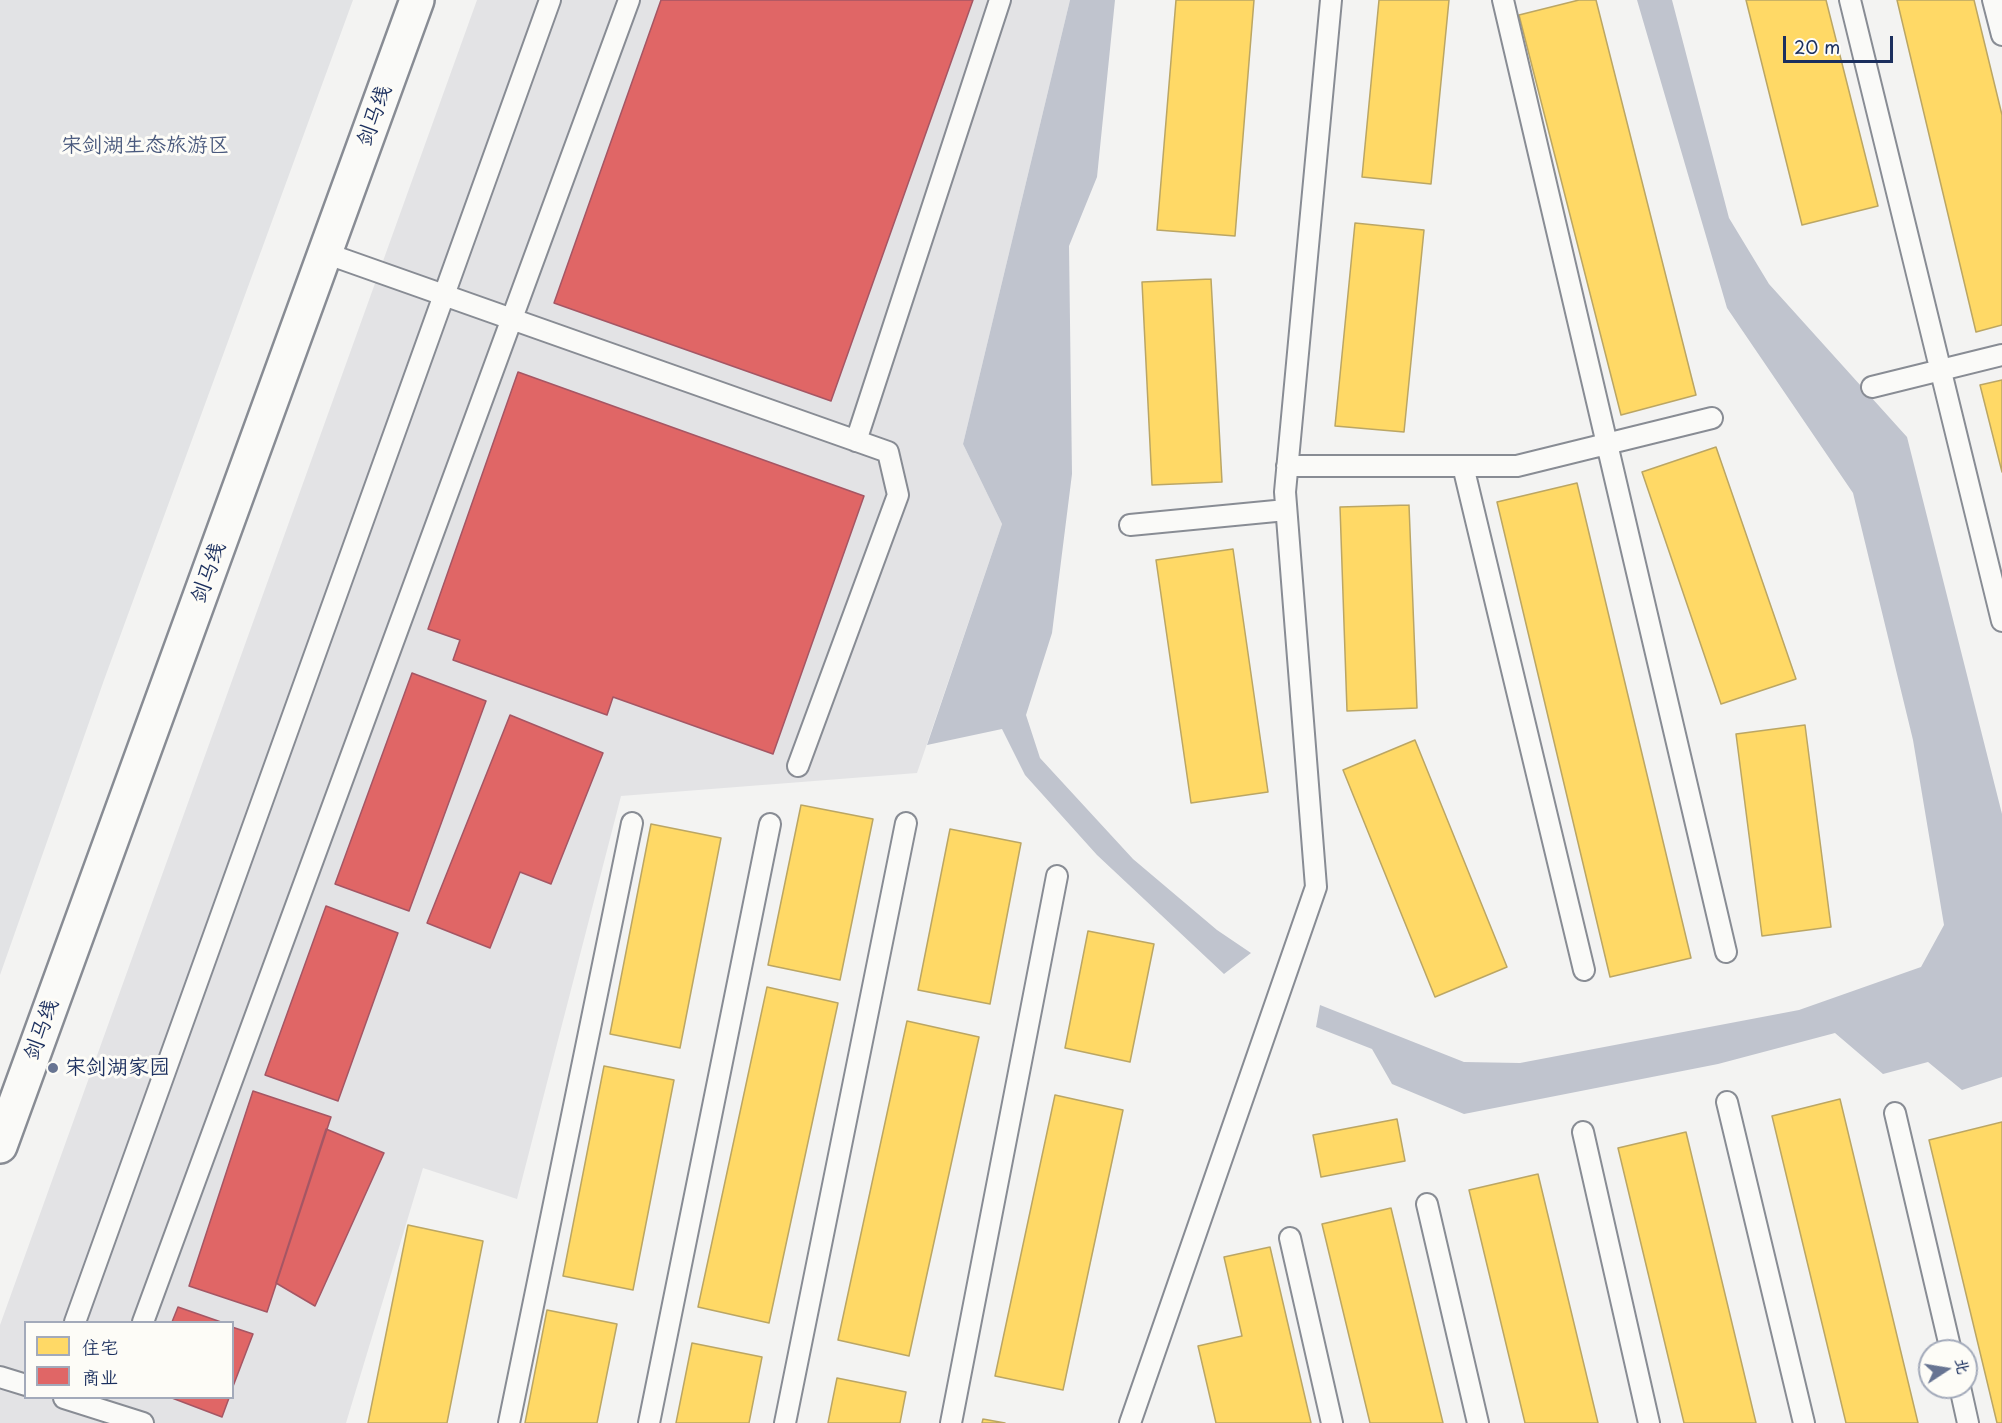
<!DOCTYPE html>
<meta charset="utf-8">
<style>
body{margin:0}
#map{position:relative;width:2002px;height:1423px;overflow:hidden;background:#f3f3f2;font-family:"Playpen Sans","LXGW WenKai TC",sans-serif}
canvas{display:block}
.legend{position:absolute;left:24px;top:1321px;width:210px;height:78px;box-sizing:border-box;background:#fdfcf7;border:2px solid #a3aaba;margin:0;padding:8px 10px;list-style:none;font-size:18px;color:#1b2f5e}
.legend li{display:flex;align-items:center;gap:12px;height:30px}
.legend b{width:30px;border:2px solid #a3aaba}
.north{position:absolute;left:1918px;top:1339px;width:60px;height:60px;box-sizing:border-box;background:#fdfcf7;border:2px solid #a3aaba;border-radius:50%;rotate:78deg;font-size:16px;font-weight:700;line-height:24px;text-align:center;color:#1b2f5e}
.north::after{content:'';display:block;margin:auto;width:21px;height:27px;background:#677492;clip-path:polygon(50% 0,100% 100%,50% 72%,0 100%)}
.scale{position:absolute;left:1783px;top:36px;width:110px;height:27px;box-sizing:border-box;border:3px solid #1b2f5e;border-top:0;padding-left:8px;font-size:18px;line-height:21px;white-space:nowrap;color:#1b2f5e;-webkit-text-stroke:4px #fdfcf7;paint-order:stroke}
</style>
<div id="map">
<canvas width="2002" height="1423"></canvas>
<ul class="legend">
<li><b style="height:16px;background:#ffd966"></b>住宅</li>
<li><b style="height:16px;background:#e06666"></b>商业</li>
</ul>
<div class="north">北</div>
<div class="scale">20 m</div>
</div>
<script>
const ctx = document.querySelector('canvas').getContext('2d');
ctx.lineJoin = 'round';
function paint(path, color) {
  ctx.fillStyle = color;
  ctx.fill(path, 'evenodd');
}
function poly(rows) {
  const path = new Path2D();
  for (const r of rows) {
    path.moveTo(r[0], r[1]);
    for (let i = 2; i < r.length; i += 2) path.lineTo(r[i], r[i + 1]);
  }
  return path;
}
function trace(path, color, width, dash) {
  ctx.strokeStyle = color;
  ctx.lineWidth = width;
  ctx.lineCap = dash ? 'butt' : 'round';
  ctx.setLineDash(dash || []);
  ctx.stroke(path);
}
function label(font, color, halo, rows, align = 'center') {
  ctx.font = font + ' "Playpen Sans","LXGW WenKai TC",sans-serif';
  ctx.lineWidth = 6;
  ctx.setLineDash([]);
  ctx.textBaseline = 'middle';
  ctx.strokeStyle = halo;
  ctx.fillStyle = color;
  for (const [text, x, y, turn = 0] of rows) {
    ctx.save();
    ctx.translate(x, y);
    ctx.rotate((+turn || 0) * Math.PI / 180);
    ctx.textAlign = isNaN(turn) ? turn : align;
    if (halo) ctx.strokeText(text, 0, 0);
    ctx.fillText(text, 0, 0);
    ctx.restore();
  }
}
paint(poly([
 [477,0,1070,0,963,444,1002,524,917,773,621,796,517,1199,423,1168,346,1423,0,1423,0,1325],
 [26,1322,232,1322,232,1398,26,1398]
]), '#e3e3e5');
paint(poly([
 [0,0,353,0,104,680,0,975]
]), '#e2e3e5');
paint(poly([
 [1070,0,1115,0,1097,177,1069,246,1072,474,1052,633,1026,715,1040,758,1133,859,1217,930,1251,953,1224,974,1097,855,1025,775,1002,729,927,745,1002,524,963,444],
 [1637,0,1672,0,1729,218,1769,284,1907,437,2002,814,2002,1077,1962,1090,1928,1062,1883,1074,1835,1033,1718,1064,1464,1114,1392,1084,1372,1049,1316,1027,1320,1005,1464,1062,1520,1063,1799,1010,1921,967,1944,925,1913,740,1853,493,1727,308]
]), '#c0c4ce');
const homes = poly([
 [1176,0,1254,0,1235,236,1157,230,1176,0],
 [1379,0,1449,0,1431,184,1362,177,1379,0],
 [1579,0,1596,0,1696,395,1621,415,1519,15,1579,0],
 [1746,0,1826,0,1878,206,1802,225,1746,0],
 [1897,0,1974,0,2002,115,2002,325,1976,332,1897,0],
 [1355,223,1424,230,1404,432,1335,426,1355,223],
 [1211,279,1222,482,1152,485,1142,282,1211,279],
 [2002,380,2002,472,1980,385,2002,380],
 [1716,447,1796,679,1721,704,1642,472,1716,447],
 [1577,483,1691,958,1610,977,1497,502,1577,483],
 [1409,505,1417,708,1347,711,1340,507,1409,505],
 [1233,549,1268,792,1191,803,1156,560,1233,549],
 [1805,725,1831,927,1762,936,1736,734,1805,725],
 [1415,740,1507,967,1435,997,1343,770,1415,740],
 [801,805,873,819,840,980,768,965,801,805],
 [651,824,721,838,680,1048,610,1034,651,824],
 [950,829,1021,843,990,1004,918,990,950,829],
 [1088,931,1154,944,1130,1062,1065,1048,1088,931],
 [767,987,838,1003,769,1323,698,1307,767,987],
 [907,1021,979,1037,909,1356,838,1340,907,1021],
 [604,1066,674,1080,633,1290,563,1276,604,1066],
 [1055,1095,1123,1110,1063,1390,995,1376,1055,1095],
 [1840,1099,1918,1423,1846,1423,1772,1116,1840,1099],
 [1397,1119,1405,1161,1321,1177,1313,1135,1397,1119],
 [2002,1122,2002,1423,1997,1423,1929,1140,2002,1122],
 [1686,1132,1756,1423,1684,1423,1618,1148,1686,1132],
 [1538,1174,1598,1423,1525,1423,1469,1190,1538,1174],
 [1391,1208,1443,1423,1370,1423,1322,1224,1391,1208],
 [408,1225,483,1241,447,1423,368,1423,408,1225],
 [1270,1247,1311,1423,1216,1423,1198,1346,1242,1336,1224,1257,1270,1247],
 [547,1310,617,1324,597,1423,525,1423,547,1310],
 [692,1343,762,1357,749,1423,676,1423,692,1343],
 [837,1378,906,1392,900,1423,828,1423,837,1378],
 [983,1419,1005,1423,982,1423,983,1419]
]);
paint(homes, '#ffd966');
trace(homes, '#bba664', 1.5);
const shops = poly([
 [661,0,973,0,831,401,554,303,661,0],
 [518,372,864,496,773,754,613,697,607,715,453,660,460,640,428,629,518,372],
 [412,673,486,701,409,911,335,884,412,673],
 [510,715,603,753,551,884,520,872,490,948,427,923,510,715],
 [326,906,398,933,338,1101,265,1075,326,906],
 [253,1091,331,1117,267,1312,189,1286,253,1091],
 [326,1129,384,1153,315,1306,276,1283,326,1129],
 [178,1307,221,1322,172,1322,178,1307],
 [232,1327,253,1334,232,1389,232,1327],
 [172,1398,229,1398,222,1417,172,1398]
]);
paint(shops, '#e06666');
trace(shops, '#a55664', 1.5);
const lane = poly([
 [1503,0,1726,952],
 [1850,0,2002,621],
 [1993,0,2002,35],
 [325,253,888,452,898,495,798,766],
 [1872,387,2002,355],
 [856,441,1000,0],
 [1287,466,1517,466,1712,418],
 [1463,466,1584,970],
 [1130,525,1286,510],
 [1727,1102,1804,1423],
 [1895,1113,1951,1351],
 [1583,1132,1649,1423],
 [1427,1204,1478,1423],
 [1290,1238,1332,1423],
 [75,1322,550,0],
 [143,1322,629,0],
 [0,1377,26,1385],
 [1960,1387,1968,1423],
 [64,1398,143,1423],
 [509,1423,632,823],
 [649,1423,770,824],
 [785,1423,906,823],
 [951,1423,1057,876],
 [1130,1423,1316,887,1285,492,1331,0]
]);
const secondary = poly([
 [0,1146,417,0]
]);
trace(lane, '#888c94', 24);
trace(secondary, '#888c94', 38);
trace(lane, '#fafaf8', 20);
trace(secondary, '#fafaf8', 33);
for (const [x, y, r, color] of [
 [53,1068,6,"#677492"]
]) {
  const dot = new Path2D();
  dot.arc(x, y, r, 0, 2 * Math.PI);
  ctx.fillStyle = color;
  ctx.fill(dot);
  trace(dot, '#fdfcf7', 2);
}
label('21px', '#1b2f5e', '#fdfcf7', [
 ["剑马线",375,116,-70],
 ["剑马线",209,573,-70],
 ["剑马线",42,1030,-70]
]);
label('21px', '#49597d', '#fdfcf7', [
 ["宋剑湖生态旅游区",145,146]
]);
label('21px', '#1b2f5e', '#fdfcf7', [
 ["宋剑湖家园",65,1068]
], 'left');
</script>
